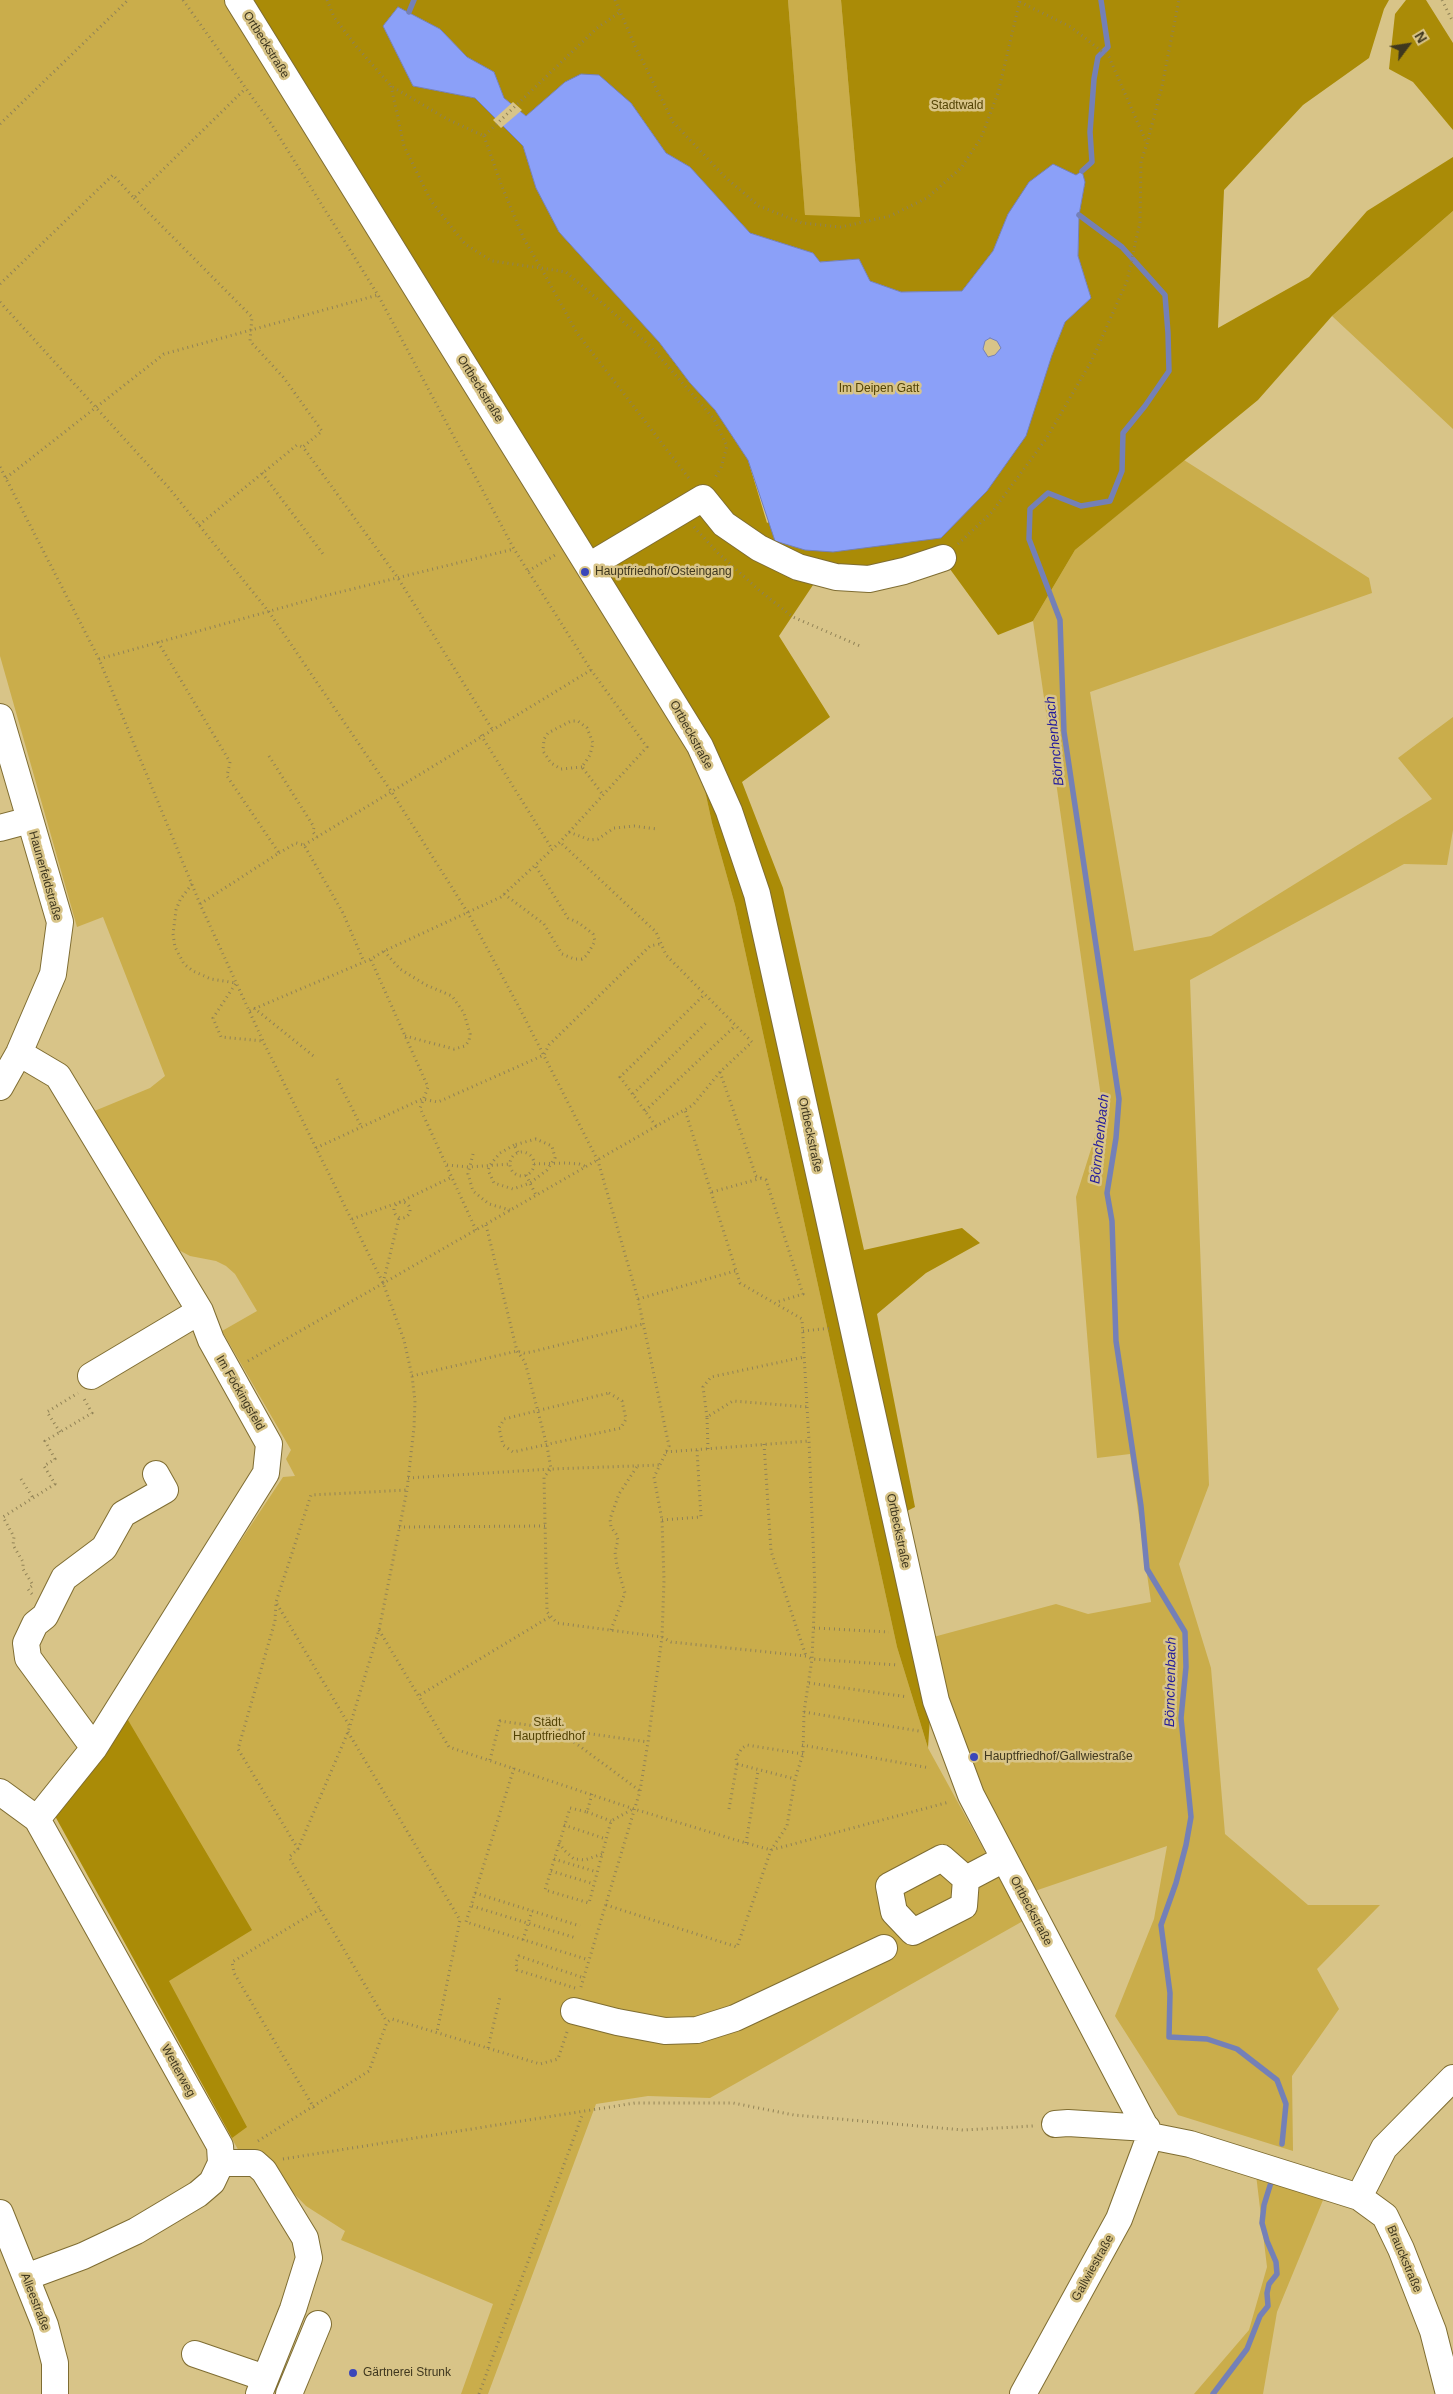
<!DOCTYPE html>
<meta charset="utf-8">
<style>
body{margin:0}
#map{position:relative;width:1453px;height:2394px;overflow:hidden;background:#d8c488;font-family:Helvetica,sans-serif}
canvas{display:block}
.north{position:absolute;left:1383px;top:20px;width:50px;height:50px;-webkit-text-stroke:4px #d8c488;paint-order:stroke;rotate:59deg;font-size:14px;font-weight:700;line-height:20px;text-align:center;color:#3f371e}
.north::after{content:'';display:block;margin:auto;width:18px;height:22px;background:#3f371e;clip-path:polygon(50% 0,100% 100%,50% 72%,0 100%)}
</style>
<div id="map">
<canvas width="1453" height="2394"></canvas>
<div class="north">N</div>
</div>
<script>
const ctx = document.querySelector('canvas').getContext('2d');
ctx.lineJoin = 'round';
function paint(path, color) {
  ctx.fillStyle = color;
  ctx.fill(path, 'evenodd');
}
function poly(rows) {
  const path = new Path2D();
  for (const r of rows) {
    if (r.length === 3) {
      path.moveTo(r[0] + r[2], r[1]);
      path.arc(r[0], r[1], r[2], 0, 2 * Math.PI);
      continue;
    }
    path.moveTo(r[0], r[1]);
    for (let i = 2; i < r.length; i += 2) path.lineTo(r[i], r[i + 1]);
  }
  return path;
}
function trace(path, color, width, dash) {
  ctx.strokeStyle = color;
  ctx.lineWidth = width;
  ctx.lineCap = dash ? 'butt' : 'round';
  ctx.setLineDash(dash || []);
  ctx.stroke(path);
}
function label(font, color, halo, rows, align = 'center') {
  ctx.font = font + ' Helvetica,sans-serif';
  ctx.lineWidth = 5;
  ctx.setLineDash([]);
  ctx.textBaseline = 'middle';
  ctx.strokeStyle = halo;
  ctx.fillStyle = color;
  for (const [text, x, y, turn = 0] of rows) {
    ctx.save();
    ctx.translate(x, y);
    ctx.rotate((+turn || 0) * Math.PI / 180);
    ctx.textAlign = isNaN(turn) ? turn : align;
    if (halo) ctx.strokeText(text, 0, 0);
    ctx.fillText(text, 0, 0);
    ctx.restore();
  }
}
paint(poly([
 [0,0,231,0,696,749,712,823,735,905,897,1647,928,1748,1023,1921,710,2098,648,2096,596,2104,488,2394,461,2394,493,2304,341,2240,345,2231,306,2206,268,2167,241,2155,151,1991,125,1715,283,1477,295,1476,286,1459,291,1450,222,1331,257,1311,235,1274,226,1266,216,1261,190,1256,175,1248,92,1112,150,1088,165,1076,103,917,77,927,0,656],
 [788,0,841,0,860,217,805,216],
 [1453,211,1453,429,1332,316],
 [1184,460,1369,578,1372,593,1090,692,1134,951,1211,936,1432,799,1398,758,1453,717,1453,830,1447,865,1404,864,1190,980,1209,1485,1179,1564,1211,1668,1225,1834,1308,1905,1380,1905,1317,1969,1339,2009,1292,2076,1293,2151,1178,2115,1115,2016,1154,1919,1167,1846,1023,1895,1004,1859,926,1639,1056,1604,1088,1614,1151,1602,1130,1454,1097,1458,1076,1197,1103,1111,1033,621,1075,550],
 [1255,2166,1328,2188,1277,2312,1263,2394,1194,2394,1249,2330,1267,2267]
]), '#caad4b');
paint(poly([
 [245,0,788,0,805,215,860,217,841,0,1389,0,1384,9,1369,58,1303,105,1224,190,1218,328,1309,277,1367,211,1453,157,1453,211,1332,316,1258,400,1075,550,1033,621,998,635,939,554,902,568,823,570,779,636,830,717,742,782,783,888,864,1250,962,1228,980,1243,926,1273,877,1314,915,1507,901,1514,931,1701,928,1748,897,1647,735,905,712,823,696,749],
 [398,7,440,29,467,57,494,72,504,98,526,116,565,82,631,103,666,153,690,167,750,233,813,253,819,262,859,259,870,281,901,292,962,291,993,251,1008,214,1085,182,1079,215,1078,256,1091,298,1065,322,1052,355,767,523,748,460,715,410,690,383,659,342,559,232,536,188,523,146,475,98,413,86,383,26],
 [1406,0,1426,0,1453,43,1453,130,1413,82,1389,69,1395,14],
 [125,1715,252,1930,169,1981,247,2127,232,2138,55,1816]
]), '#aa8b07');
const water = poly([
 [398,7,440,29,467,57,494,72,504,98,526,116,565,82,581,74,599,75,631,103,666,153,690,167,750,233,813,253,820,262,859,259,870,281,901,292,962,291,993,251,1008,214,1029,182,1053,164,1076,175,1082,171,1085,182,1079,215,1078,256,1091,298,1065,322,1052,355,1026,436,987,491,941,538,833,552,805,550,775,541,748,460,715,410,690,383,659,342,559,232,536,188,523,146,475,98,413,86,383,26,398,7],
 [990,338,997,341,1001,348,995,355,988,357,983,349,985,341,990,338]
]);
paint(water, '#8ba0f8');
trace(water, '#7480b7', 1);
paint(poly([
 [513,102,522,110,501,128,493,120]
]), '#d8c488');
trace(poly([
 [409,12,414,0],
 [1082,171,1092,162,1090,132,1094,79,1098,57,1108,47,1101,0],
 [1079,215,1122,247,1165,295,1168,333,1169,371,1145,406,1123,433,1122,471,1110,501,1081,506,1048,493,1030,509,1029,539,1060,620,1064,732,1119,1099,1116,1138,1107,1193,1112,1221,1116,1341,1141,1506,1147,1569,1185,1632,1186,1667,1181,1718,1191,1817,1186,1845,1176,1883,1161,1925,1170,1993,1169,2037,1207,2039,1237,2049,1277,2080,1286,2104,1282,2144],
 [1213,2394,1247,2349,1260,2316,1268,2306,1267,2293,1269,2284,1277,2274,1276,2262,1267,2241,1262,2223,1264,2205,1273,2176]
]), '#7480b7', 5.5);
const minor = poly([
 [238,0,700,746,729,811,757,894,936,1701,971,1795,1150,2136],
 [589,566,703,498,724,524,759,548,798,567,836,577,869,579,904,571,943,558],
 [0,717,60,922,53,974,19,1053,0,1087],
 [0,828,30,820],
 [19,1053,58,1076,200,1311,211,1340,269,1444,266,1473,94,1748,37,1819],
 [91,1376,200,1311],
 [94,1748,28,1658,26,1643,35,1624,45,1616,64,1578,104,1548,123,1514,165,1490,156,1474],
 [0,1792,37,1819,220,2146,221,2163,212,2182,198,2194,136,2231,83,2256,26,2277],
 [966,1879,964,1906,913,1932,894,1912,889,1886,942,1858,966,1879,1004,1859],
 [574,2011,617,2022,665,2031,697,2030,735,2018,884,1948],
 [1055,2124,1068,2123,1147,2128],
 [1150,2136,1190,2144,1359,2197,1385,2216,1401,2249,1433,2331,1449,2394],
 [221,2163,255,2163,264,2171,305,2238,309,2258,293,2309,259,2394],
 [1359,2197,1384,2148,1453,2078],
 [0,2213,45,2325,55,2363,55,2394],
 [195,2354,265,2378],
 [289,2394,318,2324],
 [1023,2394,1119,2219,1150,2136]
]);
trace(minor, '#7f6d32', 28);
trace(poly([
 [183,0,272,125,378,295,514,549,591,670,647,747,560,842,501,897,384,951,371,959,249,1011],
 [327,0,334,17,356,46,391,86,447,119,484,136,597,28,620,12],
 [615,0,635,46,673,122,725,177,759,206,802,223,841,227,890,216,927,198,961,168,981,138,998,93,1020,0],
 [1442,0,1453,22],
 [1020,2,1071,27,1109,57,1147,144],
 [391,86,404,146,431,201,465,244,492,261,541,268,577,333,691,481],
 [0,124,128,0],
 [484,136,502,187,524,239,541,268,566,272,609,309,650,346,714,419,727,446,721,468,714,479],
 [134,198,252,317,250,341,284,378,322,431,303,447,398,578,492,729],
 [0,284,113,175,134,198,246,88],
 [0,302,169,488,269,612,391,791,468,913,520,1009,598,1161,638,1299,669,1446,654,1477,662,1520,664,1580,662,1637,648,1742,640,1791,580,1990],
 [0,467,99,659,200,904,263,1041,383,1283,404,1340,412,1376,415,1401,414,1427,407,1490,379,1630,348,1732,298,1849,289,1857,387,2022],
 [262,473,323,554],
 [6,478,164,354,378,295],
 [199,525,297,445,303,447],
 [694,527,718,553,760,591,793,617,860,646],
 [958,544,992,512,1046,439,1092,360,1127,281,1140,222,1141,161,1147,144,1162,86,1179,0],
 [528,571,557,554],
 [158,642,230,762,227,776,279,853,200,904],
 [99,659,320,597,514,549],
 [481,735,552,849],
 [269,756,314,827,313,832,317,837],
 [582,767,561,769,551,763,543,751,544,739,548,733,571,721,578,721,587,728,593,743,590,755,582,767,603,795],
 [569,832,590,840,598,839,614,828,634,826,657,829],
 [304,845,591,670],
 [279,853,296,843,304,845,343,913,364,962],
 [192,884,180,900,176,910,173,934,175,947,184,964,193,971,211,979,236,983,213,1018,221,1037,263,1041],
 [504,894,544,924,562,954,574,959,582,959,587,955,595,941,593,934,579,923,568,918,535,865],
 [384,951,400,969,426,985,452,996,464,1013,470,1034,469,1041,465,1046,454,1049,405,1036],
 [371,960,428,1087,420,1108,476,1230],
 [254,1008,316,1058],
 [720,1072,756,1176,766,1180,803,1294,777,1302],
 [337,1079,362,1128],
 [633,1094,706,1023],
 [645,1111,735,1026],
 [656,1126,620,1077,704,995],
 [514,1145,500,1153,490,1165,488,1170,494,1183,513,1189,530,1183,547,1170,555,1158,552,1146,536,1139,514,1145,518,1152],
 [316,1148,422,1099,438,1102,544,1055,549,1045,650,946,660,944],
 [522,1164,12],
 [473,1154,468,1174,473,1191,489,1204,510,1210],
 [534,1164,566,1163,579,1164,587,1167],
 [447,1165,469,1167,511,1164],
 [526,1175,536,1195],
 [712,1192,762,1178],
 [402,1210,8],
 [352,1219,400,1202,452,1177],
 [486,1225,517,1351,525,1362,547,1446,551,1469,544,1477,547,1612,557,1623,662,1637,671,1642,806,1656,812,1659,897,1665],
 [383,1283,399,1218],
 [638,1299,735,1271],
 [803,1331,832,1328],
 [248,1361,693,1105,720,1072,752,1042,666,955,656,932,560,842],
 [412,1376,517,1351,524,1353,531,1352,643,1324],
 [609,1393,622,1401,626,1419,621,1428,513,1452,503,1445,499,1428,504,1419,609,1393],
 [707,1417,703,1387,711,1377,804,1357],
 [60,1432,47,1412,78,1393],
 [764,1444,771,1551,806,1656],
 [708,1449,707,1417,733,1401,808,1407],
 [666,1452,809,1441],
 [408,1478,551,1469,660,1465],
 [21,1479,33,1498],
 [662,1520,701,1517,697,1450],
 [399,1527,545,1526],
 [32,1594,28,1589,33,1585,23,1569,23,1562,13,1545,14,1537,3,1517,55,1484,44,1466,55,1459,45,1441,92,1413,83,1397],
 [277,1604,349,1725],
 [814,1628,889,1632],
 [379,1630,449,1747,634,1809,746,1843,771,1850,949,1802],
 [611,1630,625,1593,617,1566,615,1552,618,1540,616,1534,611,1527,610,1519,619,1494,638,1465],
 [809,1683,908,1697],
 [420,1695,551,1616],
 [804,1712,919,1731],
 [558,1730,640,1791],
 [348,1732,460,1920,437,2032],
 [802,1745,930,1768],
 [490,1760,500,1721,648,1742],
 [737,1764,795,1779],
 [514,1768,466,1922,589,1960],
 [592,1794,587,1812,570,1808,545,1890,589,1903,611,1821,633,1809],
 [729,1809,737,1764,736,1758,742,1748,747,1745,803,1754],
 [587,1812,611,1821],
 [564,1825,606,1839],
 [559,1843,564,1850,574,1859,585,1860,602,1854],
 [746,1843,758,1771],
 [298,1849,238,1749,275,1621,276,1602,311,1495,407,1490],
 [554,1859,597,1872],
 [551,1871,594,1884],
 [475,1893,580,1926],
 [606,1905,737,1947,771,1850,787,1826,795,1779,803,1754,804,1712,812,1659,815,1590,809,1441,802,1319,740,1283,685,1110],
 [472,1906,576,1938],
 [523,1940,532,1911],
 [575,1988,517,1970,516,1962,519,1956,584,1978],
 [488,2048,500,1997],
 [314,2108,234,1973,232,1962,320,1909],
 [258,2141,369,2071,387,2022,392,2019,540,2064,558,2059,567,2032],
 [283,2159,635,2103,733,2103,794,2115,963,2130,1033,2126],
 [479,2394,583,2113]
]), '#908256', 3, [1, 4]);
trace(minor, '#fff', 26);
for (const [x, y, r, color] of [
 [585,572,5,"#3b47ba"],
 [974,1757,5,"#3b47ba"],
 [353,2373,5,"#3b47ba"]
]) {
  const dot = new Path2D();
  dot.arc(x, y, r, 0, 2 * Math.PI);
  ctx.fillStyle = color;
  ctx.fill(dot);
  trace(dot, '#d8c488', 2);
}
label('12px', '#3f371e', '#d8c488', [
 ["Ortbeckstraße",266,45,58],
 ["Ortbeckstraße",480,389,58],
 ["Ortbeckstraße",691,735,61],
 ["Haunerfeldstraße",45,876,74],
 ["Ortbeckstraße",810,1135,78],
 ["Im Föckingsfeld",240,1393,60],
 ["Ortbeckstraße",898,1531,78],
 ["Ortbeckstraße",1031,1911,62],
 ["Wetterweg",178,2071,61],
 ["Brauckstraße",1404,2259,67],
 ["Gallwiestraße",1093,2268,-61],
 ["Alleestraße",35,2302,69]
]);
label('12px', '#534304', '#d8c488', [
 ["Stadtwald",957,106],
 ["Im Deipen Gatt",879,389],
 ["Städt.",549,1723],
 ["Hauptfriedhof",549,1737]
]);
label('12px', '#3f371e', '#d8c488', [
 ["Hauptfriedhof/Osteingang",595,572],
 ["Hauptfriedhof/Gallwiestraße",984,1757],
 ["Gärtnerei Strunk",363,2373]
], 'left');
label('italic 14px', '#231b9c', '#d8c488', [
 ["Börnchenbach",1055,741,-96],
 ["Börnchenbach",1100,1139,-84],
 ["Börnchenbach",1171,1682,-89]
]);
</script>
